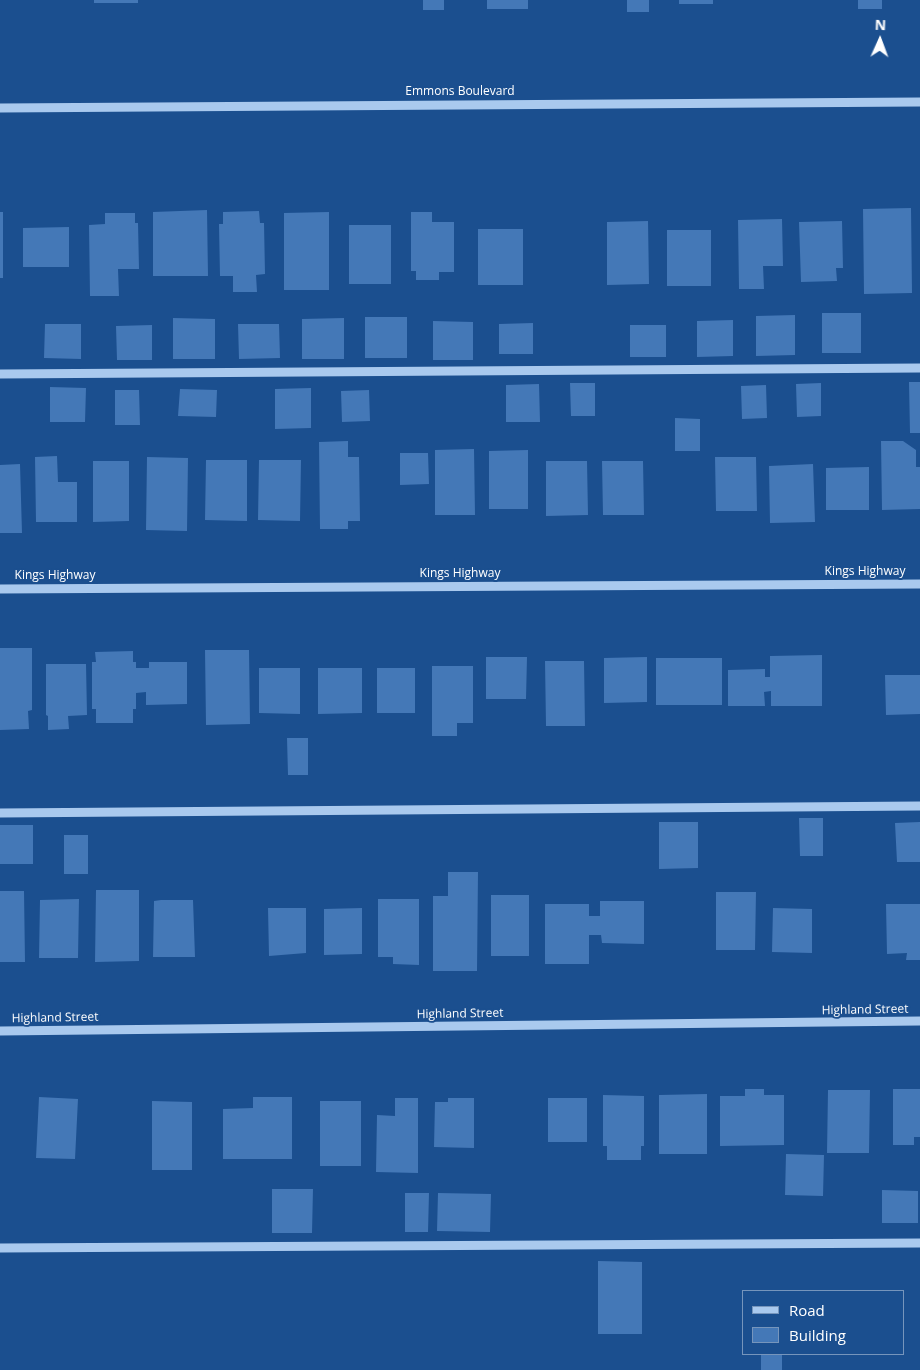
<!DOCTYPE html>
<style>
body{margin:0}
#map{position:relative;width:920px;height:1370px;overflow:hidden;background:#1b4f8f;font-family:"Open Sans",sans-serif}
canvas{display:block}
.legend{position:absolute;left:742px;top:1290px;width:162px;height:65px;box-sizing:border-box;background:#1b4f8f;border:1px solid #7695bc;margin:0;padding:6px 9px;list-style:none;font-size:15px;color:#fff}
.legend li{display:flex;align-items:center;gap:10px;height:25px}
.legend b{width:25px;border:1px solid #7695bc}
.north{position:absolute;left:855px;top:15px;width:50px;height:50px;-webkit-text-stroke:4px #1b4f8f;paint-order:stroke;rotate:2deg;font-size:14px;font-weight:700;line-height:20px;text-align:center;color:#fff}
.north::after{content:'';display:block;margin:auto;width:18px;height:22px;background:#fff;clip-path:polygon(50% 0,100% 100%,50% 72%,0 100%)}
</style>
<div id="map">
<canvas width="920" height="1370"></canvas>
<ul class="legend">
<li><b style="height:6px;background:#a9c9ee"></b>Road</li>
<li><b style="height:14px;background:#4478b7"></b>Building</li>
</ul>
<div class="north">N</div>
</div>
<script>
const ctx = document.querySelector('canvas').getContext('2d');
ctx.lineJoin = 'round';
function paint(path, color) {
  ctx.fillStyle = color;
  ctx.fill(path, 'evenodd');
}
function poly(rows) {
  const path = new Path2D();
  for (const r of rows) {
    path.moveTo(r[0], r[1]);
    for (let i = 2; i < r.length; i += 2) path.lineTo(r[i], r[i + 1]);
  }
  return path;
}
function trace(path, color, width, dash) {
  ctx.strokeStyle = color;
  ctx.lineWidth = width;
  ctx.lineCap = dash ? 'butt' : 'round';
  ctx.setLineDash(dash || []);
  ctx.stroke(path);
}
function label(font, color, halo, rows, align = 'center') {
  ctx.font = font + ' "Open Sans",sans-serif';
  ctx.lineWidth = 4;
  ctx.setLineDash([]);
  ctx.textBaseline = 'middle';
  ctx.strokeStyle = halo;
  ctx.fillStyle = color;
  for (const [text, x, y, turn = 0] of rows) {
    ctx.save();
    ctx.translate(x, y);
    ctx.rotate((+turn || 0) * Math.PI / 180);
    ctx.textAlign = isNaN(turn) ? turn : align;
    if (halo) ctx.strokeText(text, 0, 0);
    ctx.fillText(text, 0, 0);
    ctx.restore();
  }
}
paint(poly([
 [94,0,138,0,138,3,94,3],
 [423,0,444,0,444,10,423,10],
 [487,0,528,0,528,9,487,9],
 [627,0,649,0,649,12,627,12],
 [679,0,713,0,713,4,679,4],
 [858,0,882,0,882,9,858,9],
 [911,208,912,293,864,294,863,209],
 [207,210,208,276,153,276,153,212],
 [259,211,260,223,264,223,265,274,256,275,257,292,233,292,233,276,220,276,219,224,223,224,223,212],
 [0,212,3,212,3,278,0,278],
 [329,212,329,290,284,290,284,213],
 [411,212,432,212,432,222,454,222,454,272,439,272,439,280,416,280,416,271,411,271],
 [105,213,135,213,135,223,138,223,139,269,118,269,119,296,90,296,89,225,105,224],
 [782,219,783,266,763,266,764,289,739,289,738,220],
 [648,221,649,284,607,285,607,222],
 [842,221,843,268,836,268,837,281,801,282,799,222],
 [349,225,391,225,391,284,349,284],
 [69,227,69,267,23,267,23,228],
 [478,229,523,229,523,285,478,285],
 [667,230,711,230,711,286,667,286],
 [822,313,861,313,861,353,822,353],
 [795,315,795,355,756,356,756,316],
 [365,317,407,317,407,358,365,358],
 [173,318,215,319,215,359,173,359],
 [344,318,344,359,302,359,302,319],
 [733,320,733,356,697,357,697,321],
 [433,321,473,322,473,360,433,360],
 [533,323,533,354,499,354,499,324],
 [45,324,81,324,81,359,44,358],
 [238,324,279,324,280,358,239,359],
 [152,325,152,360,117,360,116,326],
 [630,325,666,325,666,357,630,357],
 [909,382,920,382,920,433,910,433],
 [570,383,595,383,595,416,571,416],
 [821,383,821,416,797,417,796,384],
 [539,384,540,422,506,422,506,385],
 [766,385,767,418,742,419,741,386],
 [50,387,86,388,85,422,50,422],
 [311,388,311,428,275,429,275,389],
 [180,389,217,390,216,417,178,416],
 [115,390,139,390,140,425,115,425],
 [369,390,370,421,342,422,341,391],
 [675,418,700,419,700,451,675,451],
 [348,441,348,457,359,457,360,521,348,521,348,529,320,529,319,442],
 [881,441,903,441,916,450,916,467,920,467,920,509,882,510],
 [474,449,475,515,435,515,435,450],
 [528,450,528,509,489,509,489,451],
 [400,453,428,453,429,484,400,485],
 [57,456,58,482,77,482,77,522,36,522,35,457],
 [147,457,188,458,187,531,146,530],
 [715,457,756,457,757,511,716,511],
 [206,460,247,460,247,521,205,520],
 [259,460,301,460,300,521,258,520],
 [93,461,129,461,129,521,93,522],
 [546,461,587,461,588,515,546,516],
 [602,461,643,461,644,515,603,515],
 [20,464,22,533,0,533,0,465],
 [813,464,815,522,770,523,769,466],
 [869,467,869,510,826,510,826,468],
 [0,648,32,648,32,710,28,711,29,729,0,730],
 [205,650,249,650,250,724,206,725],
 [133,651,133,662,136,662,136,668,149,668,149,662,187,662,187,704,146,705,146,692,136,693,136,709,133,709,133,723,96,723,96,709,92,709,92,662,96,662,95,652],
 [822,655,822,706,771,706,771,691,764,692,765,706,728,706,728,670,765,669,765,677,770,677,770,656],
 [486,657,527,657,526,699,486,699],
 [647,657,647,702,604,703,604,658],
 [656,658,722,658,722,705,656,705],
 [545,661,584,661,585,726,546,726],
 [46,664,86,664,87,715,68,716,69,729,48,730,48,716,46,715],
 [432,666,473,666,473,723,457,723,457,736,432,736],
 [259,668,300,668,300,714,259,713],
 [318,668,362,668,362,713,318,714],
 [377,668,415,668,415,713,377,713],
 [885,675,920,675,920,714,886,715],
 [287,738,308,738,308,775,288,775],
 [799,818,823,818,823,856,800,856],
 [659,822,698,822,698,868,659,869],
 [920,822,920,862,897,862,895,823],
 [0,825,33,825,33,864,0,864],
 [64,835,88,835,88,874,64,874],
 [448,872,478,872,477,971,433,971,433,896,448,896],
 [96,890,139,890,139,961,95,962],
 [0,891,24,891,25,962,0,962],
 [716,892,756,892,755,950,716,950],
 [491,895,529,895,529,956,491,956],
 [79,899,78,958,39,958,40,900],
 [378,899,419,899,419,965,393,964,393,957,378,957],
 [161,900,193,900,195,957,153,957,154,901],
 [600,901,644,901,644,944,602,943,601,935,589,935,589,964,545,964,545,904,589,904,589,916,600,916],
 [886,904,920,904,920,960,906,960,907,953,887,954],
 [268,908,306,908,306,953,269,956],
 [362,908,362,954,324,955,324,909],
 [773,908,812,909,812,953,772,952],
 [745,1089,764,1089,764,1095,784,1095,784,1145,720,1146,720,1096,745,1096],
 [893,1089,920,1089,920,1137,914,1137,914,1145,893,1145],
 [828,1090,870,1090,869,1153,827,1153],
 [707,1094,707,1154,659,1154,659,1095],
 [603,1095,644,1096,644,1146,641,1146,641,1160,607,1160,607,1146,603,1146],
 [39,1097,78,1099,75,1159,36,1158],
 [253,1097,292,1097,292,1159,223,1159,223,1109,253,1108],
 [395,1098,418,1098,418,1173,376,1172,377,1115,395,1116],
 [448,1098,474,1098,474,1148,434,1147,435,1102,448,1102],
 [548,1098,587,1098,587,1142,548,1142],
 [152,1101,192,1102,192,1170,152,1170],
 [320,1101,361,1101,361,1166,320,1166],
 [786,1154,824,1155,823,1196,785,1195],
 [272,1189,313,1189,312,1233,272,1233],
 [882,1190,918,1191,918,1223,882,1223],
 [405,1193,429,1193,428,1232,405,1232],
 [438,1193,491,1194,490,1232,437,1231],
 [598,1261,642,1262,642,1334,598,1334],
 [761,1354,782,1354,782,1370,761,1370]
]), '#4478b7');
trace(poly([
 [0,108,920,102],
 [0,374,920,368],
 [0,589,920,584],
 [0,813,920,806],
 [0,1031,920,1021],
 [0,1248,920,1243]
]), '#a9c9ee', 9);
label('12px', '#fff', '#1b4f8f', [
 ["Emmons Boulevard",460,92],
 ["Kings Highway",865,572],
 ["Kings Highway",460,574],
 ["Kings Highway",55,576],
 ["Highland Street",865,1010,-1],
 ["Highland Street",460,1014,-1],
 ["Highland Street",55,1018,-1]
]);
</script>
